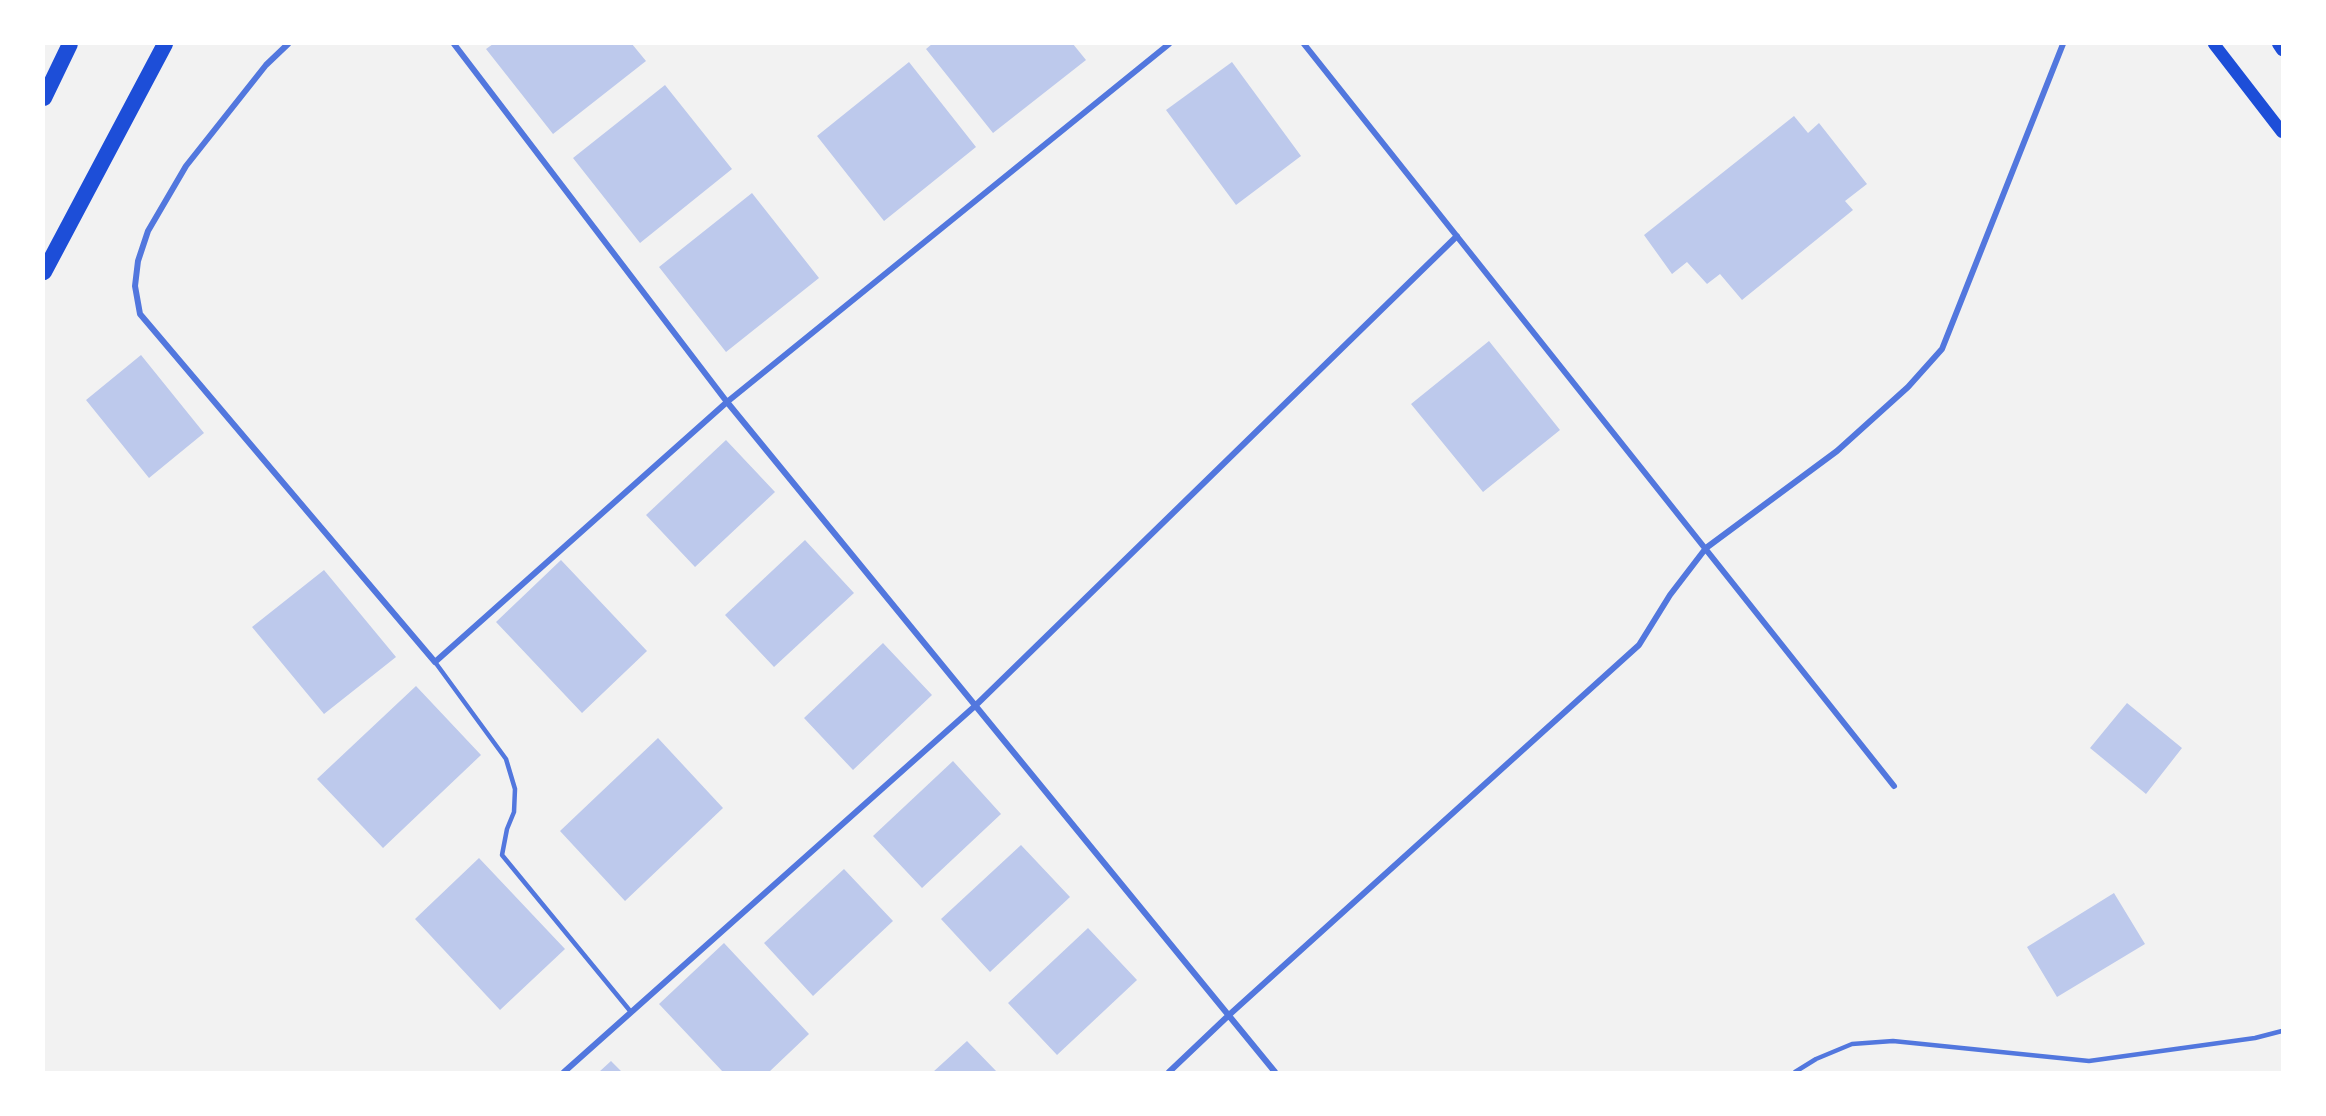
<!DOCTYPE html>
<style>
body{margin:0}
#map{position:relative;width:2326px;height:1116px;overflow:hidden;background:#f2f2f2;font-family:Literata,serif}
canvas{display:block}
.frame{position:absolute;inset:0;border:45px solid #fff;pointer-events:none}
</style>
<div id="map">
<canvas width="2326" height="1116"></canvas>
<div class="frame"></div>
</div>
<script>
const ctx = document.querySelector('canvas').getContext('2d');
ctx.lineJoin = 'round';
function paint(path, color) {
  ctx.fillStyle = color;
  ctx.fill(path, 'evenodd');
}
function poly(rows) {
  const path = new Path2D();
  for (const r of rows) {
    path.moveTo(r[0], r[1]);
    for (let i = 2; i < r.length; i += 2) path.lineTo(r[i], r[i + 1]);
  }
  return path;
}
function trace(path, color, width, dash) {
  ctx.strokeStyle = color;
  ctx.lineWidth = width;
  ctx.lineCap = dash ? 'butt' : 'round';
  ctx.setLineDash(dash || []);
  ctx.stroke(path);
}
paint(poly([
 [493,44,632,44,646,61,553,134,486,49],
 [932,44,1073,44,1086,60,993,133,926,49],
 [909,62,976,147,884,221,817,136],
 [1232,62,1301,156,1236,205,1166,110],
 [665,85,732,169,640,243,573,158],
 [1794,116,1808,133,1819,123,1867,184,1845,201,1853,210,1742,300,1720,274,1707,284,1687,262,1672,274,1644,235],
 [752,193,819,278,726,352,659,267],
 [1489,341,1560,430,1483,492,1411,404],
 [141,355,204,433,149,478,86,400],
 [726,440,775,492,695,567,646,515],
 [805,540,854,593,774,667,725,615],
 [561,560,647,651,582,713,496,622],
 [324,570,396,657,324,714,252,627],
 [883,643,932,695,853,770,804,718],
 [416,686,481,755,383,848,317,779],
 [2127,703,2182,748,2146,794,2090,748],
 [658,738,723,808,625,901,560,831],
 [953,761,1001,814,922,888,873,836],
 [1021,845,1070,897,990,972,941,919],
 [479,858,565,949,500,1010,415,919],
 [844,869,893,921,813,996,764,943],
 [2114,893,2145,944,2057,997,2027,947],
 [1088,928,1137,980,1057,1055,1008,1003],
 [724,943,809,1034,769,1072,723,1072,659,1004],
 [967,1041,997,1072,933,1072],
 [611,1061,622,1072,599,1072]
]), '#bdc9ec');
trace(poly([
 [435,662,506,759,515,789,514,812,507,829,502,855,631,1012],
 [1795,1072,1816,1059,1852,1044,1893,1041,2089,1061,2255,1038,2282,1031]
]), '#5277de', 4.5);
trace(poly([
 [288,44,266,65,186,166,148,231,138,261,135,286,140,314,435,662,727,402,1169,44],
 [454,44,727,402,1275,1072],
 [1304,44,1894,786],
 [564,1072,975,706,1457,236],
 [1169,1072,1229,1015,1639,645,1670,595,1706,548,1837,451,1908,387,1942,349,2063,44]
]), '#5277de', 6);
trace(poly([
 [2214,44,2282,132],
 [2278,44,2282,50]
]), '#1d4ed8', 12);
trace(poly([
 [44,98,70,44],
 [44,272,165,44]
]), '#1d4ed8', 16);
</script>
